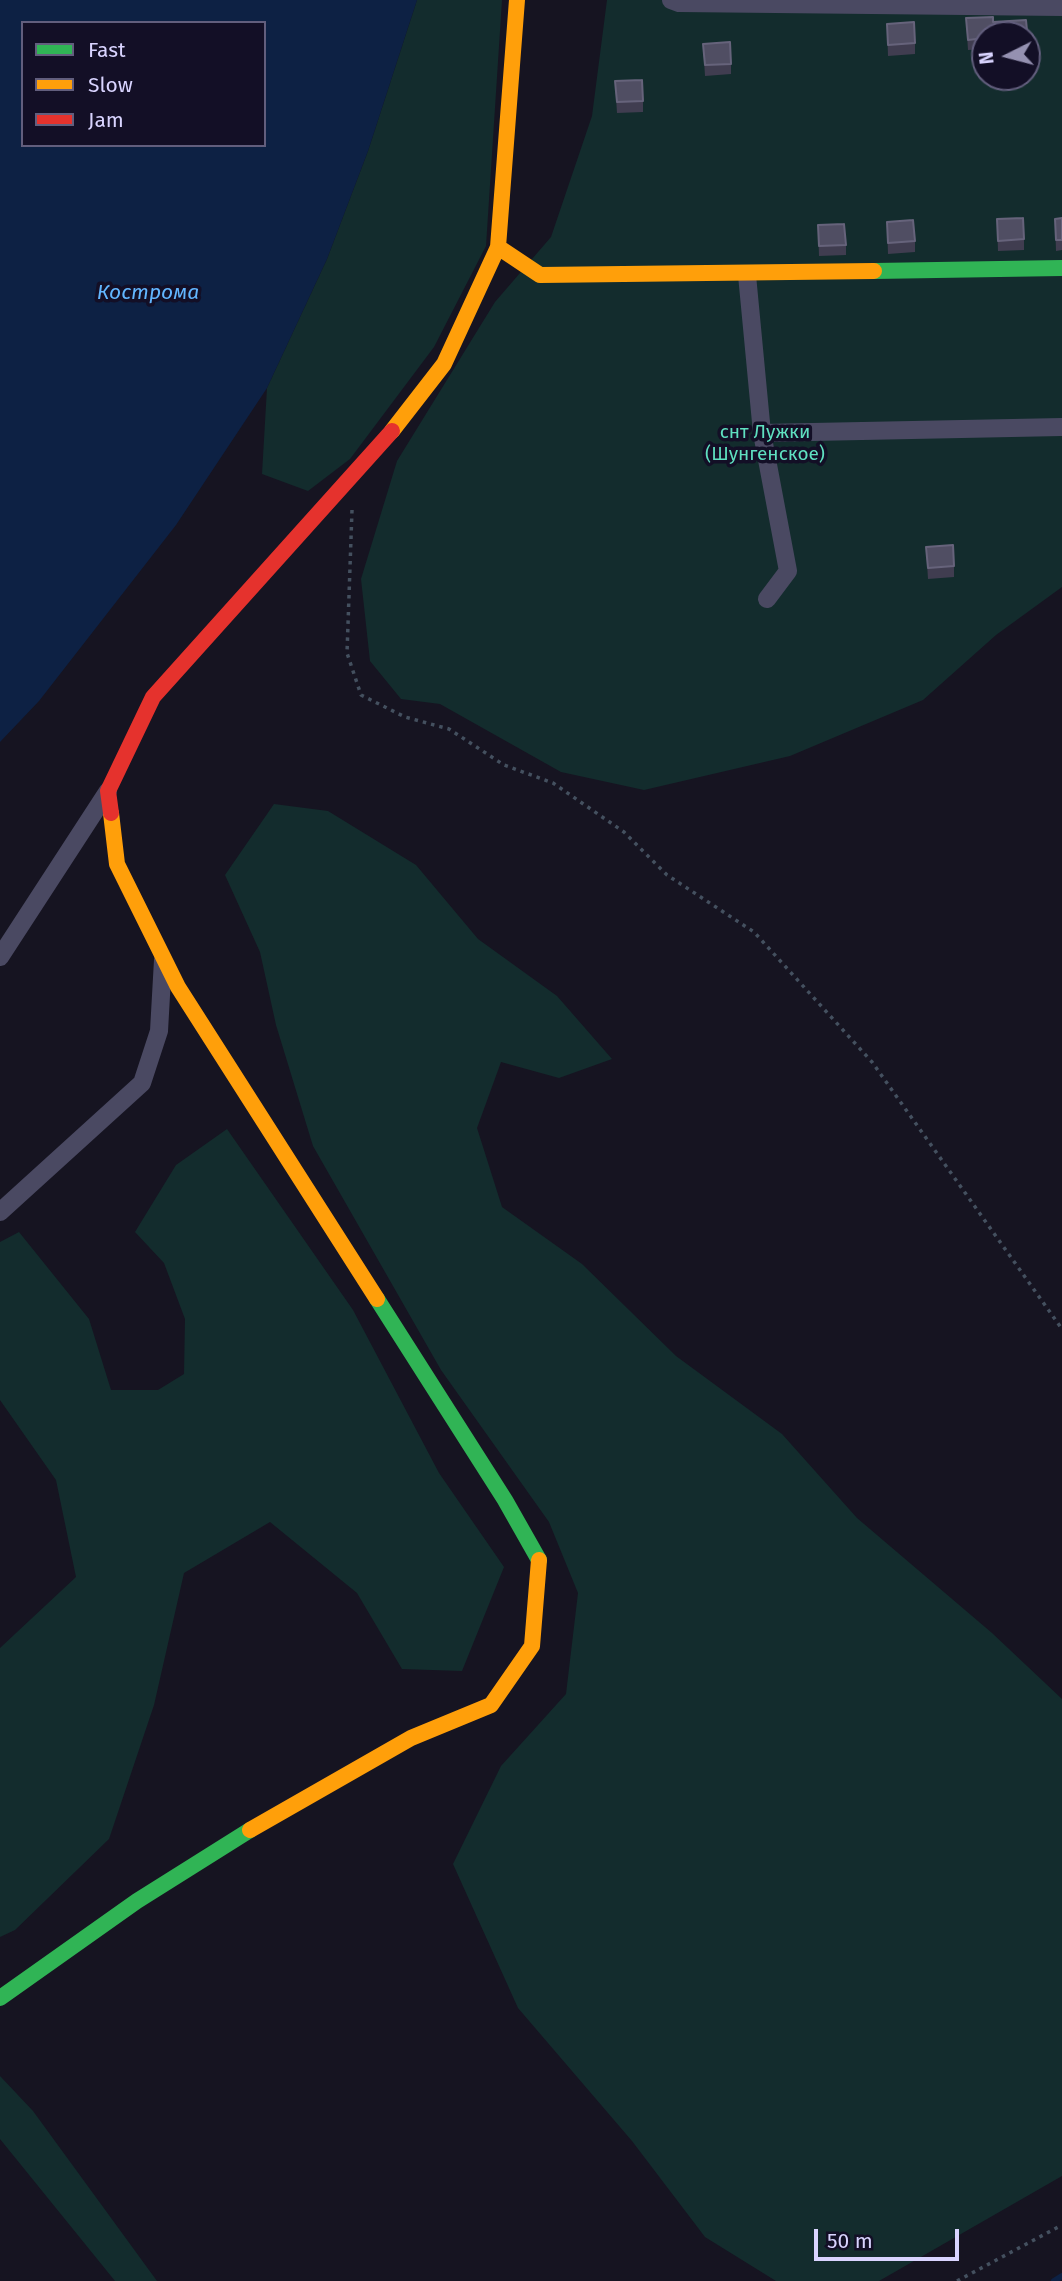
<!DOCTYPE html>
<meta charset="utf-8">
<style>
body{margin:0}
#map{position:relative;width:1062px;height:2281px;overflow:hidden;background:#161421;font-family:"Fira Sans",sans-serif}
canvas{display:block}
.legend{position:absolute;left:21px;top:21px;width:245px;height:126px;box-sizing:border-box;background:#130f26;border:2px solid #625e7d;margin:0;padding:9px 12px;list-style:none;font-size:21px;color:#d9d4ff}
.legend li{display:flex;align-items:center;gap:14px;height:35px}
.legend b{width:35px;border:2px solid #625e7d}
.north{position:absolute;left:971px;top:21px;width:70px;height:70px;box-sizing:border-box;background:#130f26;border:2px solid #625e7d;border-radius:50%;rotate:264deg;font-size:19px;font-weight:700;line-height:28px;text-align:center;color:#d9d4ff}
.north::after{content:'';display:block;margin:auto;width:24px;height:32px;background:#9591b1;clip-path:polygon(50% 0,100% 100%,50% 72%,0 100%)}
.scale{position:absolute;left:814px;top:2229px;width:145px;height:32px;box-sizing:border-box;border:4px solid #d9d4ff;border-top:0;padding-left:9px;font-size:21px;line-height:24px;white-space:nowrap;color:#d9d4ff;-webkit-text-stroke:5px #130f26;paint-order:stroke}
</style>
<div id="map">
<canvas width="1062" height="2281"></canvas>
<ul class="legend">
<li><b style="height:9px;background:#30b455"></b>Fast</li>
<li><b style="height:9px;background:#ff9f0a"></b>Slow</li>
<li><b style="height:9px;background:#e5322d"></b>Jam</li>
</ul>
<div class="north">N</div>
<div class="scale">50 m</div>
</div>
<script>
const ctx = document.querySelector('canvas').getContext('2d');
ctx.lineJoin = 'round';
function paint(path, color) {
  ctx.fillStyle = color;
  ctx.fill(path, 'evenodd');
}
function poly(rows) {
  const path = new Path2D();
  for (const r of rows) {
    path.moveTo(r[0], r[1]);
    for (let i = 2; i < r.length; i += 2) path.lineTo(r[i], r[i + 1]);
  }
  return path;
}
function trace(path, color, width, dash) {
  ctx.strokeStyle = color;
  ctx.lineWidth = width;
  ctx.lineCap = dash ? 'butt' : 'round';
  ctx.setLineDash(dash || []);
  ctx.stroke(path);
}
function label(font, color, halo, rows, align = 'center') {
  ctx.font = font + ' "Fira Sans",sans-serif';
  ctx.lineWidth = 7;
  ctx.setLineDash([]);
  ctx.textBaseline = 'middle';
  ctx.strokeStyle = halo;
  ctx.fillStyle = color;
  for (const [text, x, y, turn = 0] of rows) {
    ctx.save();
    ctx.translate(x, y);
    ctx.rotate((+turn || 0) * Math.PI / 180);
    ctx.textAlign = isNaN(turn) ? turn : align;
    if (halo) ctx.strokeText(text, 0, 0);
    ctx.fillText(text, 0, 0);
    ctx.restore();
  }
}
paint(poly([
 [417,0,502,0,486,246,434,347,350,459,308,491,262,474,267,388,327,259,368,151],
 [607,0,1062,0,1062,587,996,635,923,700,790,756,644,790,561,772,440,704,401,699,370,661,361,579,397,461,495,302,551,237,592,116],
 [985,35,1027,35,1027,77,985,77],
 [274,804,328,811,416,865,478,939,557,996,612,1059,559,1078,501,1062,477,1128,502,1207,582,1264,676,1356,782,1434,857,1518,992,1633,1062,1699,1062,2176,879,2281,776,2281,705,2237,632,2141,518,2008,453,1864,501,1766,566,1694,578,1593,549,1522,441,1370,313,1146,276,1025,260,952,225,875],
 [227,1129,353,1310,439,1473,504,1567,462,1671,402,1669,357,1593,270,1522,184,1573,154,1705,109,1839,15,1930,0,1937,0,1648,76,1577,56,1480,0,1400,0,1242,19,1232,89,1319,111,1390,158,1390,184,1374,185,1319,164,1263,135,1232,176,1165],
 [0,2076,33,2111,157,2281,115,2281,0,2139]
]), '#132c2d');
paint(poly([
 [0,0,417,0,368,151,327,259,267,388,176,525,39,701,0,742],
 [23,23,264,23,264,145,23,145]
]), '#0d2144');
trace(poly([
 [1054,2281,1062,2276]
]), '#0d2144', 6);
trace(poly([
 [352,510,347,653,361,695,405,717,449,729,504,765,553,783,624,832,667,875,754,932,872,1062,1062,1329],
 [957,2281,1062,2225]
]), '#44505f', 3.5, [3.5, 5]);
trace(poly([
 [671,0,679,3,1062,7],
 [747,275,762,433,1062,427],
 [762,433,788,571,767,599],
 [0,957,108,791],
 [0,1212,142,1083,159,1031,163,960]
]), '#4a4962', 18);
trace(poly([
 [874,271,1062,268],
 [377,1299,505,1500,539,1560],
 [0,1998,137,1901,250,1830]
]), '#30b455', 16);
trace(poly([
 [498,247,540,275,874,271],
 [392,431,444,364,498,247,517,0],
 [111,813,117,864,178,987,377,1299],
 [250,1830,411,1738,491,1705,532,1646,539,1560]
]), '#ff9f0a', 16);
trace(poly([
 [111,813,108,791,153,697,392,431]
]), '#e5322d', 16);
paint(poly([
 [993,17,993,22,1026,20,1028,52,1027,52,1027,35,985,35,985,49,968,50,966,18],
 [887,24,915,43,915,54,888,56],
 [703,44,731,64,731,74,705,76],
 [615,81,643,101,643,112,617,113],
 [1062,218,1062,250,1056,251,1055,219],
 [997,219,1024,239,1024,250,998,251],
 [887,222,915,241,915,252,888,254],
 [818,225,846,245,846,255,819,256],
 [926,547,954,566,954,577,928,579]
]), '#403d50');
const building = poly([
 [993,17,993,22,1026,20,1028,41,1027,41,1027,35,985,35,985,38,968,40,966,18,993,17],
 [914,22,915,43,888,45,887,24,914,22],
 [730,42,731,64,705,65,703,44,730,42],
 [642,80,643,101,617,102,615,81,642,80],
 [1023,218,1024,239,998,241,997,219,1023,218],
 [1062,218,1062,240,1056,240,1055,219,1062,218],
 [913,220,915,241,888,243,887,222,913,220],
 [844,224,846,245,819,246,818,225,844,224],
 [953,545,954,566,928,568,926,547,953,545]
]);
paint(building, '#504e63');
trace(building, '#66637b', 2);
label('19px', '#5fe0c0', '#130f26', [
 ["снт Лужки",765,433],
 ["(Шунгенское)",765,455]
]);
label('italic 21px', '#62b6ff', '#130f26', [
 ["Кострома",148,293]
]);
</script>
